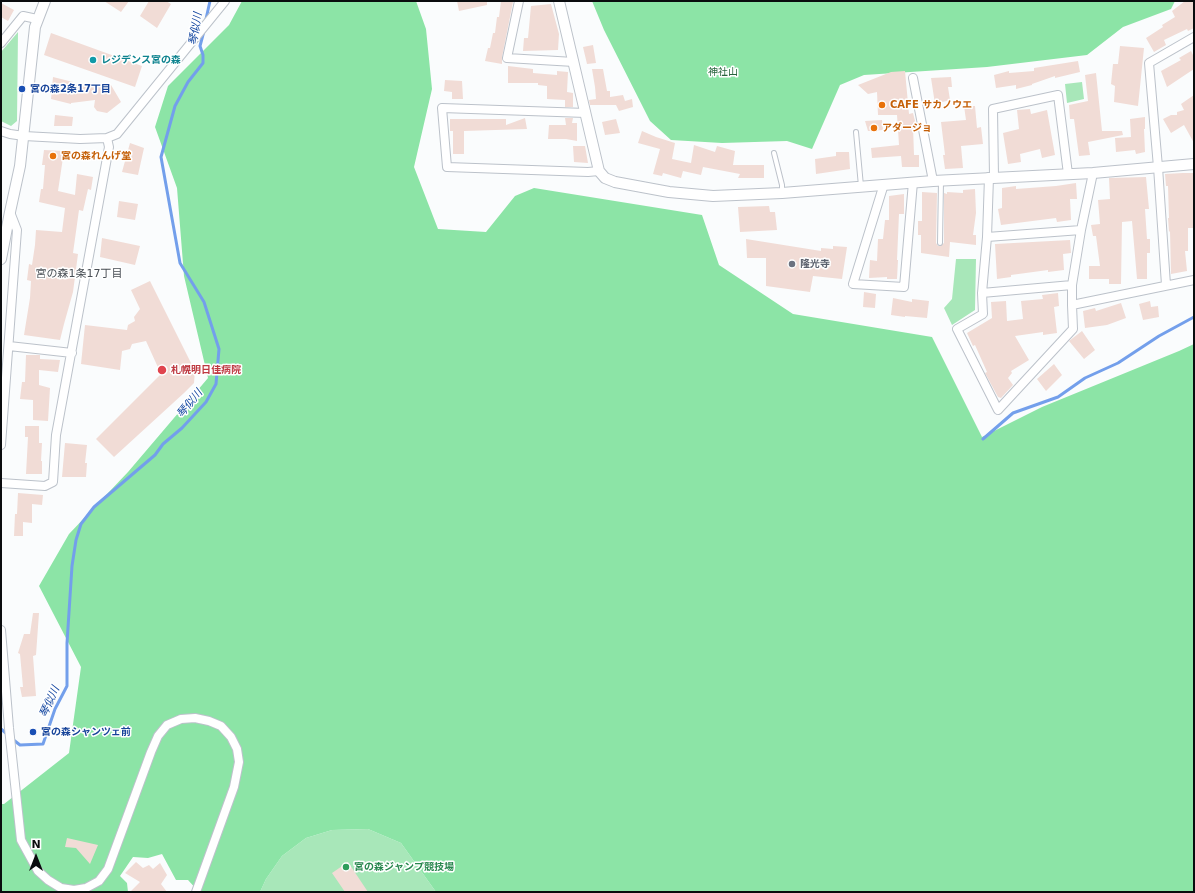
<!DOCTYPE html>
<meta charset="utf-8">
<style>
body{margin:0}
#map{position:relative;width:1195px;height:893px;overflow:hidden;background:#fafcfd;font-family:"DejaVu Sans",sans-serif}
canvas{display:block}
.frame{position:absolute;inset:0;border:2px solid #0a0c0e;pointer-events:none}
.north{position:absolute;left:16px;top:837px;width:40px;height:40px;-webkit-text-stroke:3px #fff;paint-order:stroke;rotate:0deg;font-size:11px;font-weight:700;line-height:16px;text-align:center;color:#0a0c0e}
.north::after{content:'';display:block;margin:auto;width:14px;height:18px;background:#0a0c0e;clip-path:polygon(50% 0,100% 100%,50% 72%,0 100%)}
</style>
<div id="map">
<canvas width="1195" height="893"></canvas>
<div class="frame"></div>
<div class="north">N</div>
</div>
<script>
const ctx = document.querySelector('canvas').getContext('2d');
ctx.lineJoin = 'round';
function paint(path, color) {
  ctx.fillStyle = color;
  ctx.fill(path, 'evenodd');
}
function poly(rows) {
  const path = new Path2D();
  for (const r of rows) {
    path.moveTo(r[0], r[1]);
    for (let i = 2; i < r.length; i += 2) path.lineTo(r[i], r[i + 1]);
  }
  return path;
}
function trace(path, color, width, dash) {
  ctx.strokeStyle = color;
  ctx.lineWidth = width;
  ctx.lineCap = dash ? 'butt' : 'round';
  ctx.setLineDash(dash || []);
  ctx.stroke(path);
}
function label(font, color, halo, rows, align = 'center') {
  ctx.font = font + ' "DejaVu Sans","Noto Sans JP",sans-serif';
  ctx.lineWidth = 3;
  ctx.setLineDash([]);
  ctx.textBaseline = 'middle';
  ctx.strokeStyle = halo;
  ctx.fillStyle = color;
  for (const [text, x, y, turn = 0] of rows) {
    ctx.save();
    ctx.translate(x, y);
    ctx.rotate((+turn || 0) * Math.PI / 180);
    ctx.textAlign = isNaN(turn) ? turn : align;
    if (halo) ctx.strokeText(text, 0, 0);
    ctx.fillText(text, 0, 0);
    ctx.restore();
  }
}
paint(poly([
 [18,32,17,121,11,126,1,121,1,52],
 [1082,82,1084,99,1067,103,1065,84],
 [956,259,976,259,975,310,952,325,944,308,952,299],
 [368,829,401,843,436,892,260,892,266,879,282,856,306,838,332,830]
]), '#a8e7b9');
paint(poly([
 [242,1,416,1,426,29,432,89,414,167,438,229,486,232,515,196,534,188,702,215,719,265,793,314,932,337,982,437,1042,407,1179,351,1194,344,1194,892,436,892,401,843,368,829,332,830,306,838,282,856,266,879,260,892,199,892,188,880,176,880,162,854,148,858,133,857,120,876,127,883,128,892,1,892,1,804,4,804,69,753,81,667,39,586,69,534,128,472,208,378,184,276,177,188,155,127,168,86,229,25],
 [592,1,1175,1,1171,9,1123,27,1087,55,987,67,864,75,840,85,812,149,787,141,722,143,671,140,650,121,604,30]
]), '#8ce4a6');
trace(poly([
 [206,19,210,1],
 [983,439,1013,413,1058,397,1085,378,1118,363,1159,336,1194,317],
 [1,729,7,734],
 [11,738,20,745,43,744,55,709,67,686,67,643,72,566,76,540,81,524,94,507,155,455,163,444,182,428,206,402,216,384,219,349,204,302,180,263,161,157,175,106,188,82,203,63,203,55,200,46,204,31]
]), '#739feb', 3);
paint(poly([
 [104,1,129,1,121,12],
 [149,1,166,1,171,4,157,28,140,16],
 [457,1,487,1,487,5,459,11],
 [501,1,513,2,502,57,502,64,485,61,488,48,490,48,493,33,495,33,497,17,499,17],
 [1185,1,1194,1,1194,28,1188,31,1187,29,1164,40,1166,45,1154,52,1146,38,1163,27,1162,25,1175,17,1172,11],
 [1,3,14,10,8,21,1,17],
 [551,4,559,34,558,50,523,51,524,38,528,38,531,6],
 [51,33,142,66,135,87,44,55],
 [593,45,596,63,587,64,583,47],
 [1120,46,1144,48,1138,106,1114,102,1115,86,1111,84,1113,64,1118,64],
 [1191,51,1194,57,1194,69,1167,87,1161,71,1181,60,1179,58],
 [1078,61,1080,72,1055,78,1055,76,1032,84,1032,85,1016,89,1016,85,996,88,994,75,1009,71,1009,73,1034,71,1034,68],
 [508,66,533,69,533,73,557,75,557,71,568,72,567,92,573,93,573,107,565,107,565,100,547,99,547,86,538,85,538,83,508,83],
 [592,69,603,69,607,91,610,91,610,97,623,95,625,101,632,99,633,107,619,111,616,105,590,105,589,100,596,99,595,87],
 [905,71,909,114,913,113,916,125,913,126,914,155,919,155,919,167,902,167,901,156,872,158,871,148,899,145,897,115,878,115,877,92,868,94,858,85,891,72],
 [1096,73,1102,131,1122,131,1123,135,1088,142,1090,155,1079,156,1074,119,1070,119,1069,105,1088,101,1085,75],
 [53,77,73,82,72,85,111,85,121,102,107,113,97,111,94,107,95,100,71,103,71,104,51,99],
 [951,77,952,87,948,87,950,100,935,104,931,78],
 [445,80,462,81,463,99,452,99,452,92,444,91],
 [1194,95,1194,143,1184,125,1171,133,1163,119,1171,115,1177,115,1177,112,1184,110,1181,104],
 [964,106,975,106,977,128,981,127,983,144,961,146,963,168,945,169,943,155,945,155,941,122,966,120],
 [1030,109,1031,114,1047,110,1055,155,1042,158,1040,149,1020,154,1021,162,1008,164,1003,133,1019,129,1017,110],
 [55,115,73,117,72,126,54,126],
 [1145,117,1145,129,1144,129,1145,152,1136,154,1135,150,1116,152,1115,138,1131,137,1130,119],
 [525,118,527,129,464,131,464,154,453,154,453,131,450,131,450,119,506,119,506,125],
 [565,118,573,118,572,123,577,123,577,141,566,139,548,139,549,125,566,125],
 [616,119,620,133,605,135,602,122],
 [882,120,883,130,868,131,865,121],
 [642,131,656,137,675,143,672,159,691,163,694,145,715,152,717,146,735,151,733,165,764,165,764,178,738,178,740,174,703,167,701,175,683,171,681,178,663,173,662,176,653,174,660,149,638,143],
 [130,143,144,148,138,175,122,172],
 [573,146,585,146,588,163,574,162],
 [44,150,64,151,58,191,75,195,77,174,93,177,91,190,88,189,83,211,79,210,73,253,78,254,73,292,64,324,60,340,24,335,30,298,31,281,27,280,29,264,32,265,35,245,36,230,62,232,65,208,39,202,41,189,43,189,45,165,42,165],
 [836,152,849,152,850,169,816,174,815,159,836,156],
 [1183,173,1194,173,1194,228,1188,228,1188,251,1185,251,1187,271,1171,274,1170,231,1169,232,1168,218,1169,218,1168,186,1166,186,1165,174],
 [1146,177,1149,209,1145,209,1147,239,1150,239,1150,253,1147,253,1147,279,1137,279,1132,221,1122,222,1121,284,1109,284,1109,279,1089,279,1089,266,1100,266,1096,236,1093,236,1091,225,1100,224,1098,200,1110,199,1109,178],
 [1076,183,1077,199,1070,199,1071,220,1057,222,1056,218,1001,225,998,209,1002,208,1002,188,1016,186,1016,189,1056,186],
 [975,189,976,213,973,235,976,235,976,245,950,242,949,257,921,253,921,235,918,235,918,221,922,221,922,192,937,193,936,243,938,246,940,246,944,243,944,193,947,194,947,192,963,193,963,190],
 [904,194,904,214,899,214,897,260,898,260,897,279,887,279,887,277,869,278,870,260,877,261,878,239,883,239,885,220,889,220,889,196],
 [119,201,138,204,135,220,117,217],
 [769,206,770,212,775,212,777,230,740,232,738,207],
 [102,238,140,246,135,265,100,257],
 [746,239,821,251,821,248,833,249,833,246,847,247,842,279,813,276,810,292,766,286,766,258,747,258],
 [1070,240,1071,253,1063,254,1064,270,1048,272,1048,270,1011,275,1011,277,997,279,995,244],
 [150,281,195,371,194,383,184,393,114,457,96,439,161,374,146,341,132,344,130,349,122,351,120,370,81,364,85,325,127,330,128,325,135,321,134,317,140,309,131,290],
 [864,292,876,294,875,308,863,307],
 [1058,293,1059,306,1054,307,1057,333,1043,335,1043,332,1015,336,1029,360,1011,371,1012,373,1008,378,1013,385,1001,398,998,397,985,373,987,372,975,345,973,346,967,333,992,318,991,302,1006,301,1007,321,1023,319,1021,301,1043,299,1042,295],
 [893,298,912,302,912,299,929,301,927,318,905,316,905,317,891,315],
 [1150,301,1151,307,1158,306,1159,317,1143,320,1139,304],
 [1121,303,1126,318,1107,325,1085,328,1083,311,1095,308,1096,311],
 [1082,331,1095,350,1084,359,1069,341],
 [26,355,40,355,40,359,60,360,58,372,39,370,39,385,50,388,48,421,33,420,33,400,20,399,22,382,25,382],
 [1054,364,1062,375,1046,391,1037,379],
 [25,426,39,426,39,443,42,443,41,461,42,461,42,474,26,474,28,437,25,437],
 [65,443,87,445,85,463,87,463,86,477,62,477],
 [18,493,43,495,42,505,32,504,32,523,23,522,23,536,14,536,15,514,17,514],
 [33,613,39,613,36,655,33,656,36,696,22,697,20,687,23,687,20,654,18,653,24,634,30,634],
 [67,838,98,845,90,864,76,848,65,847],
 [136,862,143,868,149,865,153,869,160,863,167,875,161,884,167,892,130,892,140,882,125,873],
 [348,862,368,892,345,892,332,873]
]), '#f1dcd6');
const service = poly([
 [856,132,861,186],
 [774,153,782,185,782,192],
 [940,243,941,181]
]);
const minor = poly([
 [519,1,507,58,574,62],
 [1,43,23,16,37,19],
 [913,78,933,181],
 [586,113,442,108,447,167,588,172,599,171],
 [1,131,10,134,24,136,80,139,107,138,117,134,225,1],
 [989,177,987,237,982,293,983,314,957,329,998,410,1073,329,1072,305,1194,280],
 [994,177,993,109,1058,95,1068,174],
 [884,184,853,284,904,287,913,182],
 [987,237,1081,230],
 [1166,285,1158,167,1149,63,1194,37],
 [982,293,1072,285],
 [1072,305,1072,285,1081,230,1093,173],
 [9,346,72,353],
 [1,445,17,230,10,212],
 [1,483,45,486,53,482,56,435,109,147,107,138],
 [1,630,9,728,21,840,38,871,48,880,61,888,74,890,86,888,99,881,108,869,151,752,158,736,167,725,181,719,195,718,209,721,221,726,231,737,237,749,239,762,234,787,196,892]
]);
const tertiary = poly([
 [559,1,599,171,605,178,615,182,669,192,713,196,782,193,933,181,1093,173,1194,164],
 [1,259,10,212,20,166,35,27,45,1]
]);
trace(service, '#bcc2ca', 6);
trace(minor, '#bcc2ca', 10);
trace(tertiary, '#bcc2ca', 12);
trace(service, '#fff', 4);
trace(minor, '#fff', 8);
trace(tertiary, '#fff', 10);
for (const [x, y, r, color] of [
 [93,60,4,"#0f9aa8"],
 [22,89,4,"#1a4fb4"],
 [882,105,4,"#e8710a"],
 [874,128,4,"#e8710a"],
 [53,156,4,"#e8710a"],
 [792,264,4,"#6b7280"],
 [162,370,5,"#e0444e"],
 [33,732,4,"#1a4fb4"],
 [346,867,4,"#2e9e5b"]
]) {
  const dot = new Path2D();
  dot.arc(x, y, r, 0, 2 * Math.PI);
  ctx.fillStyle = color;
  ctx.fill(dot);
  trace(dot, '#fff', 1.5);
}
label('bold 10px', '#0d838f', '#fff', [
 ["レジデンス宮の森",101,60]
], 'left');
label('10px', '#27643c', '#fff', [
 ["神社山",723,72]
]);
label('bold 10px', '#164399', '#fff', [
 ["宮の森2条17丁目",30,89],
 ["宮の森シャンツェ前",41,732]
], 'left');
label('bold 10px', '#c56008', '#fff', [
 ["CAFE サカノウエ",890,105],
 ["アダージョ",882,128],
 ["宮の森れんげ堂",61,156]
], 'left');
label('bold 10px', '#5b616d', '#fff', [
 ["隆光寺",800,264]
], 'left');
label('bold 10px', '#be3a42', '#fff', [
 ["札幌明日佳病院",171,370]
], 'left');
label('bold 10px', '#27864d', '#fff', [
 ["宮の森ジャンプ競技場",354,867]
], 'left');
label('italic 11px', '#184aa2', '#fff', [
 ["琴似川",196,29,-81],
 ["琴似川",190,404,-51],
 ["琴似川",50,702,-66]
]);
label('11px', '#494f55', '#fff', [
 ["宮の森1条17丁目",79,274]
]);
</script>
